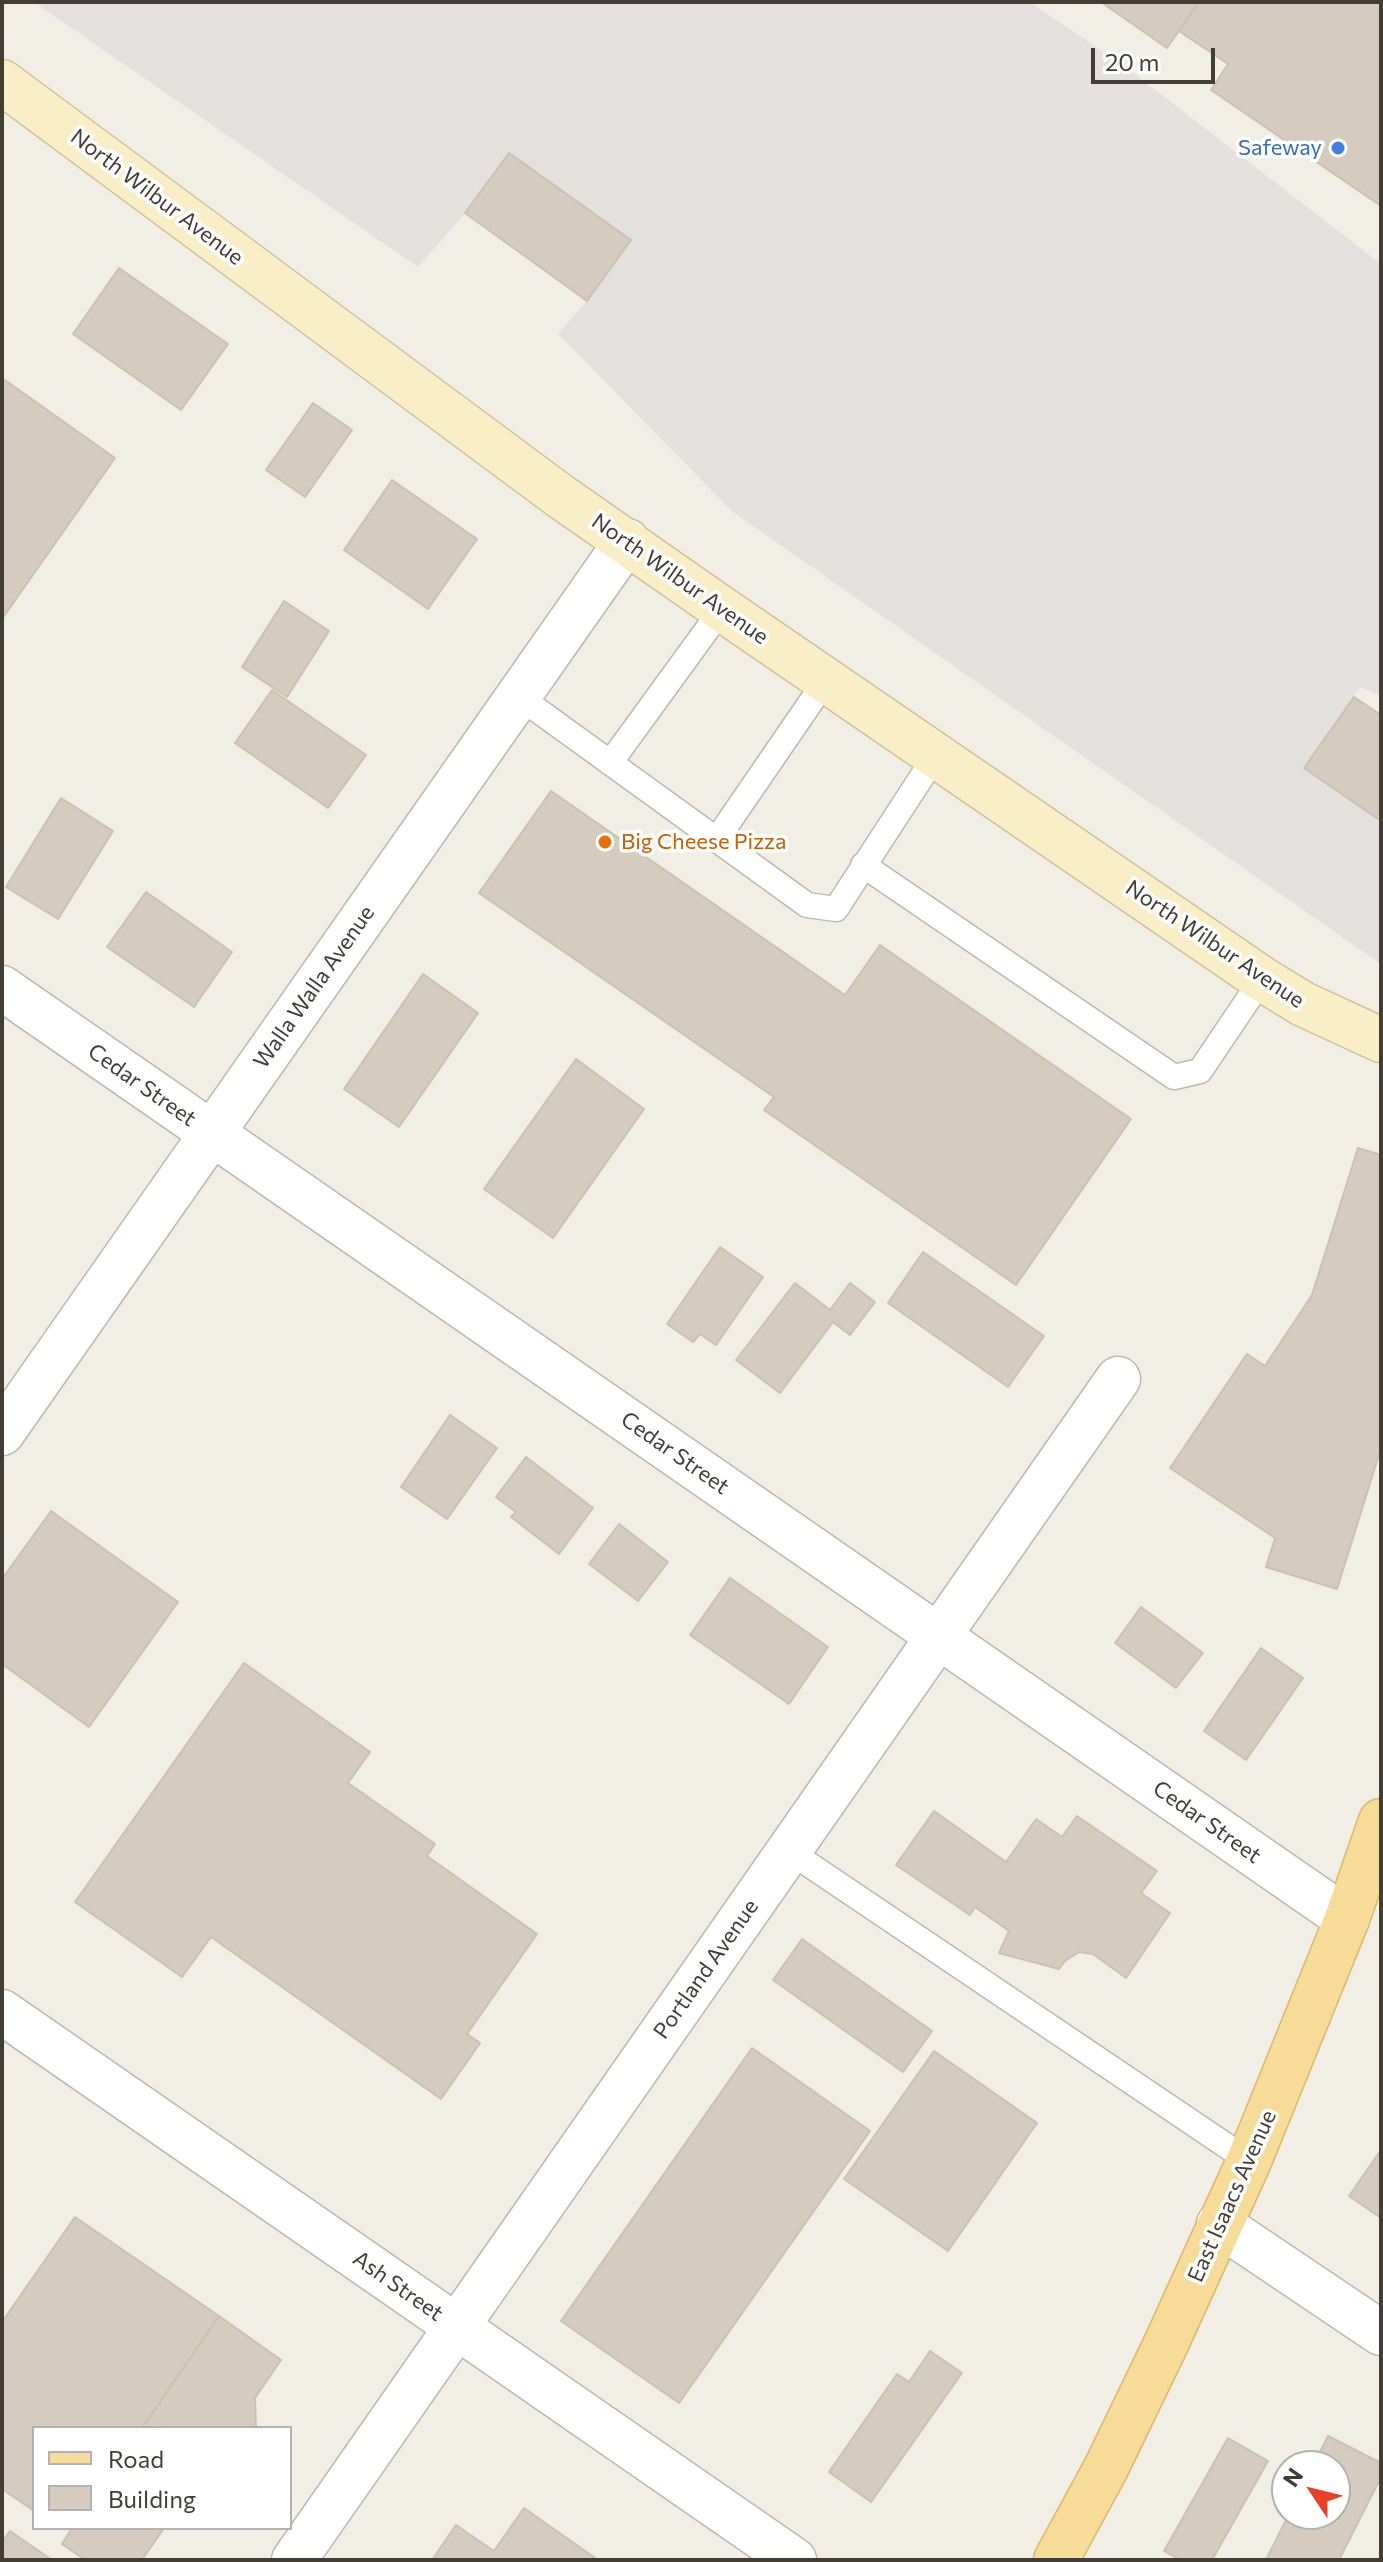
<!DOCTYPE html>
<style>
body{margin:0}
#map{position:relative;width:1383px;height:2562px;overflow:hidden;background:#f1eee6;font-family:Commissioner,sans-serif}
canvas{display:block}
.frame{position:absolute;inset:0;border:4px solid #433e35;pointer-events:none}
.legend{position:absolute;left:32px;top:2426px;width:260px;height:104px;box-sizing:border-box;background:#fff;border:2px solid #b4b2ae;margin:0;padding:10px 14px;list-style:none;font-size:24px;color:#433e35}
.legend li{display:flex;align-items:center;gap:16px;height:40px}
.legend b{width:40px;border:2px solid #b4b2ae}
.north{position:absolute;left:1271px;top:2450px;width:80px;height:80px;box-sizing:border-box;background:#fff;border:2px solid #b4b2ae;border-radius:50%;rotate:305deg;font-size:22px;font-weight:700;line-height:32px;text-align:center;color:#433e35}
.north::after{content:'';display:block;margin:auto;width:28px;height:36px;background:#ea4124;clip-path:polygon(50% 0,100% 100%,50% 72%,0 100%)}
.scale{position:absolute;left:1091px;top:48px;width:124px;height:36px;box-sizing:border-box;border:4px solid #433e35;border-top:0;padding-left:10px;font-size:24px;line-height:28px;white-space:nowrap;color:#433e35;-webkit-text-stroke:6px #fff;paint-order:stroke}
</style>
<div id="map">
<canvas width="1383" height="2562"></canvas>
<div class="frame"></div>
<ul class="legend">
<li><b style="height:10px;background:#f7dc99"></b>Road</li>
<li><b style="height:22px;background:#d5ccbf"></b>Building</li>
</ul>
<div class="north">N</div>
<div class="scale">20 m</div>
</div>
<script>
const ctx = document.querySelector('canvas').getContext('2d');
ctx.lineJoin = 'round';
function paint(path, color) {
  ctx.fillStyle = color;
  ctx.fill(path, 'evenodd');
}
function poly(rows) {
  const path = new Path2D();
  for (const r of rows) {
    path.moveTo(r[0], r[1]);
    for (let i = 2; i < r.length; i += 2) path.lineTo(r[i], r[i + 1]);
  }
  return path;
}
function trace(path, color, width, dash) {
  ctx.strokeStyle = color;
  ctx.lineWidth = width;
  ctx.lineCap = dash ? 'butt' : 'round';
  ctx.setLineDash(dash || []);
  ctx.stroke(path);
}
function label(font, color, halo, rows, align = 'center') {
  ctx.font = font + ' Commissioner,sans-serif';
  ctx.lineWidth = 7;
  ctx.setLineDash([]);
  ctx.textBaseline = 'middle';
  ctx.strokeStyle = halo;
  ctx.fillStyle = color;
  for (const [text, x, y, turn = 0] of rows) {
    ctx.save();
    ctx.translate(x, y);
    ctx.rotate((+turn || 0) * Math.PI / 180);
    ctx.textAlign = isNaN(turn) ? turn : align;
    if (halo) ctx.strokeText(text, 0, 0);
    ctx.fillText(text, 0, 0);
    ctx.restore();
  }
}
paint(poly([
 [34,2,1030,2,1132,72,1381,264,1381,696,1360,687,1316,755,1381,798,1381,964,733,512,558,334,587,301,630,240,509,153,465,213,418,267]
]), '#e3e0dd');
const building = poly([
 [1101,2,1199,2,1167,48,1101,2],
 [1199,2,1381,2,1381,206,1211,90,1228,64,1179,31,1199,2],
 [509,153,631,240,587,301,465,213,509,153],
 [119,268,228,344,181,410,73,334,119,268],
 [2,378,115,458,2,619,2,378],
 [313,403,352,430,305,497,266,470,313,403],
 [392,480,477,539,428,609,344,550,392,480],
 [284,601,329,631,287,697,242,667,284,601],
 [272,690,366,755,328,808,235,743,272,690],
 [1354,697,1381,715,1381,821,1304,768,1354,697],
 [551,791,845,995,880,945,1131,1119,1016,1285,764,1110,774,1097,479,893,551,791],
 [61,798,113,831,58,919,6,887,61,798],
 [146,892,232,952,194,1007,107,947,146,892],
 [423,974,478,1013,399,1127,344,1089,423,974],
 [576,1059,644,1109,553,1238,484,1189,576,1059],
 [1358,1148,1381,1155,1381,1448,1337,1589,1266,1567,1275,1538,1170,1468,1247,1354,1265,1366,1312,1295,1358,1148],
 [720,1247,763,1277,716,1345,700,1334,693,1342,667,1324,720,1247],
 [923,1252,1044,1336,1008,1387,888,1303,923,1252],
 [795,1283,830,1310,850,1283,875,1302,850,1335,833,1322,780,1393,736,1360,795,1283],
 [450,1415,497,1448,447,1519,401,1487,450,1415],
 [526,1457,593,1508,559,1554,511,1517,516,1512,496,1497,526,1457],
 [51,1511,178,1602,89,1727,2,1664,2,1579,51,1511],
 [619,1524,668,1562,638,1601,589,1564,619,1524],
 [730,1578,828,1647,789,1704,690,1635,730,1578],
 [1141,1607,1203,1653,1176,1688,1115,1643,1141,1607],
 [1261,1648,1303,1678,1246,1760,1204,1731,1261,1648],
 [244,1663,370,1752,348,1783,435,1844,427,1856,537,1934,467,2034,480,2043,441,2099,211,1937,182,1977,75,1902,244,1663],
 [934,1811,1006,1862,1036,1819,1062,1837,1077,1816,1157,1871,1141,1893,1170,1913,1126,1978,1093,1954,1079,1952,1065,1961,1059,1969,999,1953,1009,1931,975,1907,970,1915,896,1865,934,1811],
 [802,1939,932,2031,903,2072,773,1980,802,1939],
 [752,2048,870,2131,679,2403,561,2321,752,2048],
 [934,2051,1037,2123,948,2251,844,2179,934,2051],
 [1381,2150,1381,2218,1349,2196,1381,2150],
 [75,2217,219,2316,142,2428,34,2428,34,2511,2,2489,2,2322,75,2217],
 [219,2316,281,2360,255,2398,256,2428,142,2428,219,2316],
 [930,2351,962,2373,871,2502,829,2472,897,2374,909,2382,930,2351],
 [1328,2436,1381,2463,1381,2477,1339,2560,1266,2560,1289,2514,1335,2514,1335,2466,1313,2466,1328,2436],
 [1228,2438,1268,2461,1212,2560,1180,2560,1164,2551,1228,2438],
 [524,2508,598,2560,432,2560,456,2525,494,2551,524,2508],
 [72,2528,164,2528,142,2560,85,2560,62,2544,72,2528],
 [10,2531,52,2560,2,2560,2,2542,10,2531]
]);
paint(building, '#d5ccbf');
trace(building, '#ccc1b0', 2);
const service = poly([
 [518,696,807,905,836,909,936,755],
 [610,763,722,609],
 [717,839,826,680],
 [863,865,1174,1077,1200,1071,1262,979],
 [789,1851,1249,2161]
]);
const minor = poly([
 [2,988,1347,1919],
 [2,1433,627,541],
 [2,2012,794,2560],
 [1219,2224,1381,2333],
 [294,2560,1118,1379]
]);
const secondary = poly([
 [2,82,560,496,722,609,1262,979,1303,1004,1381,1040]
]);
const primary = poly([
 [1056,2560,1106,2468,1165,2346,1249,2161,1347,1919,1381,1821]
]);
trace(service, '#bfb8ac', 27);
trace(minor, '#bfb8ac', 47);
trace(secondary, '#cec098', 47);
trace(primary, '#dab86b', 47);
trace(service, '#fff', 24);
trace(minor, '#fff', 44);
trace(secondary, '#faeec7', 44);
trace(primary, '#f7dc99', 44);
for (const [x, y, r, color] of [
 [1338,148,8,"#3f7fe0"],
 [605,842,8,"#e8710a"]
]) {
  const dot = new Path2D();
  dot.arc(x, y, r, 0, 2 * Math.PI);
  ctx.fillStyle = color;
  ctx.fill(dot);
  trace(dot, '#fff', 3);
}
label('22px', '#366cbe', '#fff', [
 ["Safeway",1322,148]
], 'right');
label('22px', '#433e35', '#fff', [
 ["North Wilbur Avenue",157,197,37],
 ["North Wilbur Avenue",680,579,35],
 ["North Wilbur Avenue",1215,944,34],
 ["Walla Walla Avenue",314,987,-55],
 ["Cedar Street",142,1085,35],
 ["Cedar Street",675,1453,35],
 ["Cedar Street",1207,1822,35],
 ["Portland Avenue",706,1969,-55],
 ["East Isaacs Avenue",1232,2196,-66],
 ["Ash Street",398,2286,35]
]);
label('22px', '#c56008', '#fff', [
 ["Big Cheese Pizza",621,842]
], 'left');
</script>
